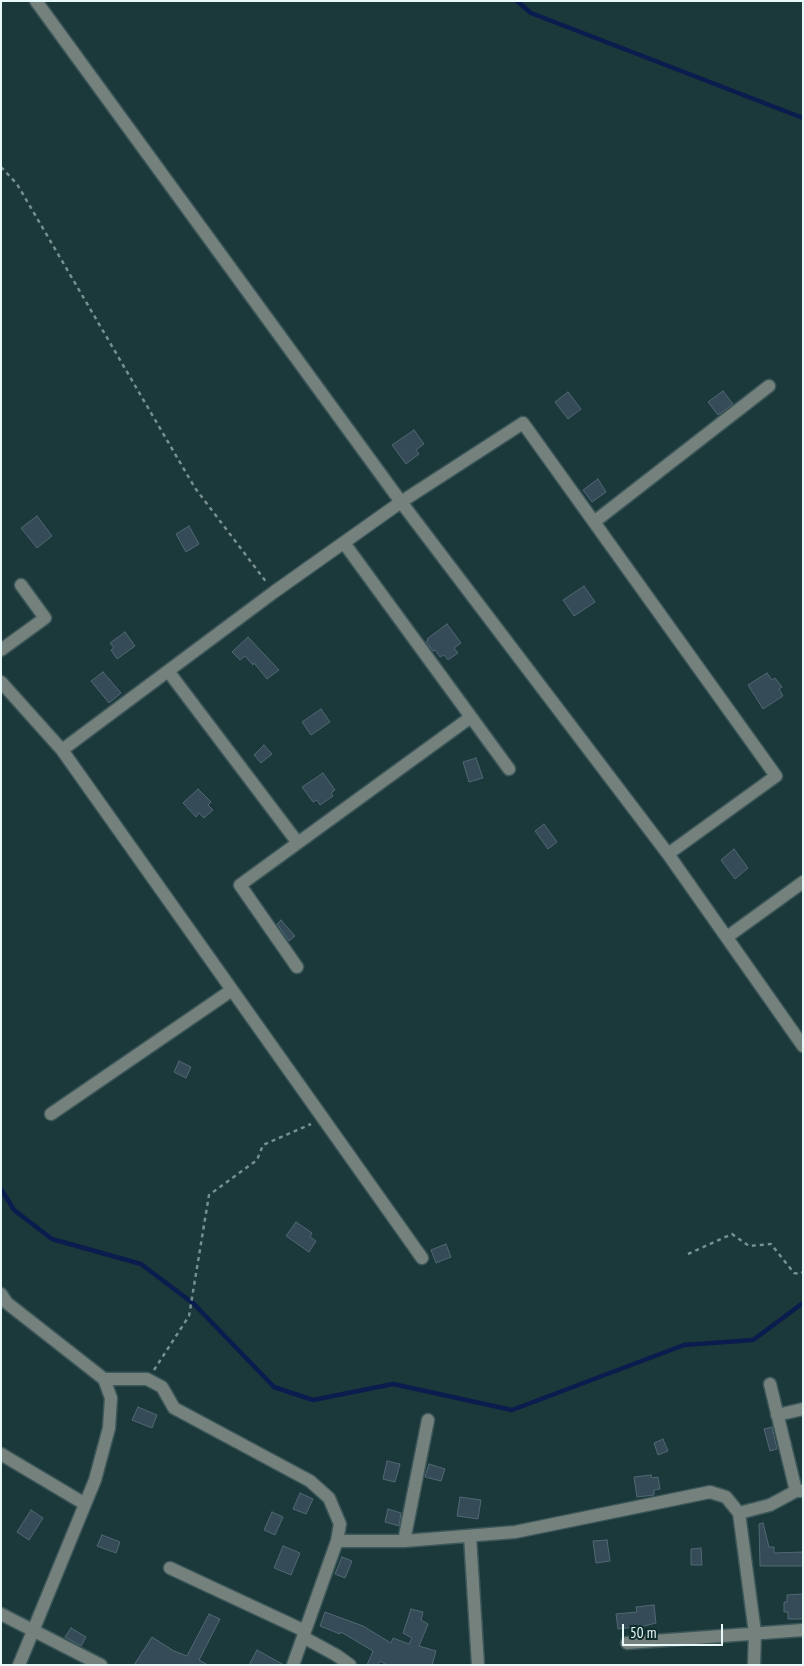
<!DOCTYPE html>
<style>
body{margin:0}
#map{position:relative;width:804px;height:1666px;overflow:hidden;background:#1b383a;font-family:"PT Sans Narrow",sans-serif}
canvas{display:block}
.frame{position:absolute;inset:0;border:2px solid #e8f9f9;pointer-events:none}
.scale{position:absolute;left:622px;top:1624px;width:101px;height:22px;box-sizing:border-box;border:2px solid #e8f9f9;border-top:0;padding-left:6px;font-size:15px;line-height:18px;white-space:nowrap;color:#e8f9f9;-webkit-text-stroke:4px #112e2f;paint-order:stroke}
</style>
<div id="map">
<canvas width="804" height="1666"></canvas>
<div class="frame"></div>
<div class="scale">50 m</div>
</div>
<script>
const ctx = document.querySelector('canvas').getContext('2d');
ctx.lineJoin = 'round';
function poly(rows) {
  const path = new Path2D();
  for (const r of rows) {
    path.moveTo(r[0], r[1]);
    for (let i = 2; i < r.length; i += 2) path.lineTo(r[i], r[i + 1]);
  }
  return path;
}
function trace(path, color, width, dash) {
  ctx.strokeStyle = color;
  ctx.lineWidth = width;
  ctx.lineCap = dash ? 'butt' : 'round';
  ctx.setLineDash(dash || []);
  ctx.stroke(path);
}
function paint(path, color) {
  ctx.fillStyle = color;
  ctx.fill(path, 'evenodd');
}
trace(poly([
 [517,1,531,13,803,118],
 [1,1189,14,1210,52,1239,141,1264,194,1304,274,1387,313,1400,393,1384,512,1410,684,1345,753,1340,803,1303]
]), '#0b1c4e', 4.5);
const building = poly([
 [723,391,733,404,718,415,708,402,723,391],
 [568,392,581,409,568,419,555,402,568,392],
 [414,430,424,444,416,450,419,454,406,464,392,445,414,430],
 [598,479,606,492,592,502,583,490,598,479],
 [37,516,52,536,37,548,21,528,37,516],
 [189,526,199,544,186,552,176,534,189,526],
 [584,586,595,602,574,616,563,600,584,586],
 [447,624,461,643,454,648,458,653,448,660,444,655,440,657,435,650,433,651,426,642,428,640,427,639,447,624],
 [125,632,135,646,117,659,111,650,114,648,110,643,125,632],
 [248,637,279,670,267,679,254,663,253,665,245,656,240,660,232,652,248,637],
 [103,672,121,693,109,703,91,681,103,672],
 [767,673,772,680,775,678,782,687,779,689,783,696,763,709,748,685,767,673],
 [321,709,330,722,311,735,302,722,321,709],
 [264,745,272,754,261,763,254,755,264,745],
 [476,758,483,778,469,782,463,762,476,758],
 [323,773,335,790,331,793,333,796,320,805,317,800,313,802,302,787,323,773],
 [198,789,211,802,208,805,213,810,204,818,199,813,196,817,183,803,198,789],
 [544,824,557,842,548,849,535,831,544,824],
 [734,849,748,868,735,879,721,860,734,849],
 [281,920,295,936,289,941,277,924,281,920],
 [179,1061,191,1067,186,1078,174,1072,179,1061],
 [296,1222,312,1233,310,1237,316,1241,309,1252,286,1236,296,1222],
 [446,1244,451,1257,436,1263,431,1250,446,1244],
 [138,1407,157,1415,152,1428,132,1420,138,1407],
 [772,1427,777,1449,770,1451,764,1429,772,1427],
 [663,1439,668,1451,658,1455,654,1443,663,1439],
 [387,1461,400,1464,395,1482,383,1479,387,1461],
 [429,1464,445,1469,441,1481,425,1477,429,1464],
 [651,1475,652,1478,658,1477,660,1489,654,1490,654,1495,637,1497,634,1477,651,1475],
 [300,1493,313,1499,306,1514,293,1509,300,1493],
 [460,1497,481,1500,478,1519,457,1516,460,1497],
 [388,1509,401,1513,399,1526,385,1522,388,1509],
 [31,1510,43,1518,29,1540,17,1532,31,1510],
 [272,1512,283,1517,275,1535,264,1530,272,1512],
 [763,1523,769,1547,774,1547,774,1553,803,1552,803,1566,760,1566,759,1524,763,1523],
 [102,1535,120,1542,116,1553,97,1546,102,1535],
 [607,1540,610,1561,596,1563,593,1541,607,1540],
 [283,1546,300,1553,291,1575,274,1568,283,1546],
 [701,1548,702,1565,691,1565,691,1549,701,1548],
 [342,1557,352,1561,345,1578,335,1574,342,1557],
 [803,1594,803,1619,788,1619,788,1612,784,1612,784,1602,787,1602,787,1595,803,1594],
 [654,1605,656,1623,644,1626,618,1629,616,1614,637,1612,636,1607,654,1605],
 [411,1609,423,1612,421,1620,428,1624,419,1646,436,1651,432,1665,387,1665,380,1661,378,1665,367,1665,373,1651,341,1632,340,1634,320,1626,325,1612,363,1626,391,1643,393,1638,409,1644,412,1638,403,1633,411,1609],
 [209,1614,220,1619,199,1660,208,1665,134,1665,152,1637,174,1651,187,1656,209,1614],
 [71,1628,86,1637,81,1646,65,1637,71,1628],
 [257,1650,284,1665,249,1665,257,1650]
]);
paint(building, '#354b58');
trace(building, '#516875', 1);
const minor = poly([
 [36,1,401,502,668,854,803,1046],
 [594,522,769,386],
 [344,543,509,769],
 [1,650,45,618,21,585],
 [168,671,298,843],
 [1,682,62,750,422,1258],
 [62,750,274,592,401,502,523,423,776,776,668,854],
 [727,937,803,882],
 [297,967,240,885,471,717],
 [51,1114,232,990],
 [1,1294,7,1303,104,1379,111,1398,109,1428,95,1480,19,1665],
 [104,1379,147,1379,162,1387,174,1408,310,1481,329,1498,340,1524,337,1541,293,1665],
 [770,1384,796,1491],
 [777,1415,803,1409],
 [1,1454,85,1504],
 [739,1513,770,1505,796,1491,803,1491],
 [470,1536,478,1665],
 [337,1541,404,1541,515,1532,710,1492,726,1497,739,1513,755,1633,754,1665],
 [404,1541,428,1420],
 [170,1568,305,1631],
 [1,1614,101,1665],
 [303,1637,336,1655,350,1665],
 [627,1643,803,1630]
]);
trace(minor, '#3c5759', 15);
trace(poly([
 [1,167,17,184,195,488,267,583],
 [688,1254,732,1234,749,1246,771,1244,794,1273,800,1274,803,1272],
 [154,1370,189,1316,209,1195,257,1160,263,1145,311,1124]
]), '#788f90', 2.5, [4, 4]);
trace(minor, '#75817c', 12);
</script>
